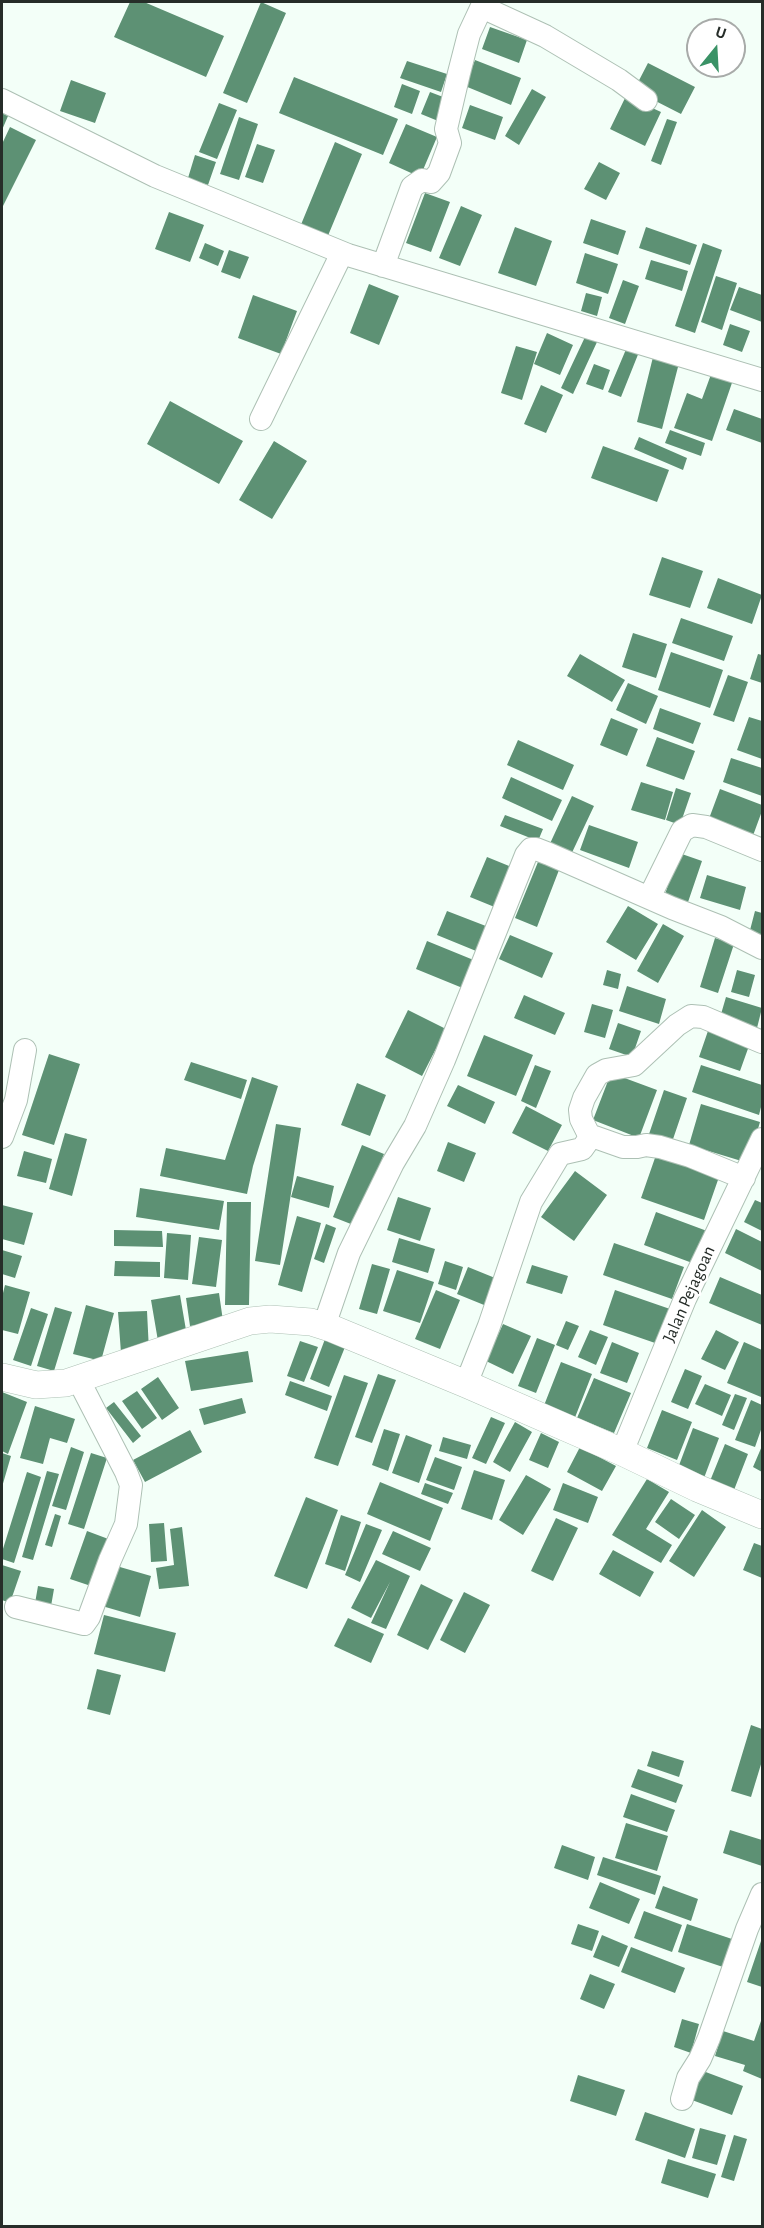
<!DOCTYPE html>
<style>
body{margin:0}
#map{position:relative;width:764px;height:2228px;overflow:hidden;background:#f3fff8;font-family:"Alegreya Sans",sans-serif}
canvas{display:block}
.frame{position:absolute;inset:0;border:3px solid #262d29;pointer-events:none}
.north{position:absolute;left:686px;top:18px;width:60px;height:60px;box-sizing:border-box;background:#fff;border:2px solid #a8aba9;border-radius:50%;rotate:18deg;font-size:16px;font-weight:700;line-height:24px;text-align:center;color:#262d29}
.north::after{content:'';display:block;margin:auto;width:21px;height:27px;background:#3a9266;clip-path:polygon(50% 0,100% 100%,50% 72%,0 100%)}
</style>
<div id="map">
<canvas width="764" height="2228"></canvas>
<div class="frame"></div>
<div class="north">U</div>
</div>
<script>
const ctx = document.querySelector('canvas').getContext('2d');
ctx.lineJoin = 'round';
function paint(path, color) {
  ctx.fillStyle = color;
  ctx.fill(path, 'evenodd');
}
function poly(rows) {
  const path = new Path2D();
  for (const r of rows) {
    path.moveTo(r[0], r[1]);
    for (let i = 2; i < r.length; i += 2) path.lineTo(r[i], r[i + 1]);
  }
  return path;
}
function trace(path, color, width, dash) {
  ctx.strokeStyle = color;
  ctx.lineWidth = width;
  ctx.lineCap = dash ? 'butt' : 'round';
  ctx.setLineDash(dash || []);
  ctx.stroke(path);
}
function label(font, color, halo, rows, align = 'center') {
  ctx.font = font + ' "Alegreya Sans",sans-serif';
  ctx.lineWidth = 5;
  ctx.setLineDash([]);
  ctx.textBaseline = 'middle';
  ctx.strokeStyle = halo;
  ctx.fillStyle = color;
  for (const [text, x, y, turn = 0] of rows) {
    ctx.save();
    ctx.translate(x, y);
    ctx.rotate((+turn || 0) * Math.PI / 180);
    ctx.textAlign = isNaN(turn) ? turn : align;
    if (halo) ctx.strokeText(text, 0, 0);
    ctx.fillText(text, 0, 0);
    ctx.restore();
  }
}
paint(poly([
 [130,2,144,2,224,36,206,77,114,37],
 [261,2,286,13,247,103,223,93],
 [490,27,527,40,519,63,482,49],
 [475,60,521,78,511,105,465,86],
 [407,61,447,74,441,92,400,78],
 [648,63,695,87,681,114,634,90],
 [294,77,398,119,383,155,279,113],
 [71,80,106,93,95,123,60,111],
 [402,84,420,91,412,114,394,107],
 [532,89,546,97,519,145,505,136],
 [430,92,451,100,443,123,421,114],
 [626,96,661,112,645,146,610,129],
 [219,103,237,110,217,159,199,152],
 [470,105,503,117,495,140,462,128],
 [2,113,8,116,2,130],
 [239,117,258,124,239,180,220,174],
 [667,119,677,122,661,165,651,161],
 [406,124,437,137,420,177,389,163],
 [10,127,36,140,2,208,2,144],
 [335,142,362,154,327,238,300,227],
 [257,144,275,150,263,183,245,177],
 [195,155,216,162,208,185,188,178],
 [599,162,620,173,606,200,584,189],
 [425,193,450,202,431,252,406,243],
 [461,206,482,215,460,266,439,258],
 [169,212,204,225,190,262,155,249],
 [591,219,626,231,618,255,583,243],
 [515,227,552,241,536,286,498,273],
 [646,227,697,245,690,265,639,248],
 [205,243,224,251,218,266,199,258],
 [703,243,722,250,695,333,675,326],
 [229,250,249,257,240,279,221,272],
 [585,253,618,264,608,294,576,283],
 [651,260,688,271,682,291,645,279],
 [716,276,737,283,722,330,701,322],
 [623,280,639,286,625,324,609,318],
 [369,284,399,296,379,345,350,333],
 [739,287,762,295,762,322,730,310],
 [586,293,602,297,597,316,581,311],
 [253,295,297,311,281,354,238,338],
 [730,324,750,331,742,352,723,345],
 [547,333,573,345,560,375,534,364],
 [585,337,597,342,573,394,561,388],
 [516,346,537,352,522,400,501,393],
 [627,347,639,352,621,397,608,392],
 [653,357,679,363,662,429,637,422],
 [594,364,610,370,603,390,586,384],
 [713,369,734,377,712,441,674,428,687,393,702,399],
 [541,385,563,395,546,433,524,424],
 [170,401,243,441,219,484,147,444],
 [734,409,762,419,762,443,726,430],
 [670,430,705,443,701,456,665,443],
 [639,437,687,458,683,470,634,449],
 [274,441,307,461,272,519,239,500],
 [603,446,669,470,657,502,591,478],
 [662,557,703,571,690,608,649,595],
 [718,578,762,595,752,624,707,608],
 [681,618,733,636,724,661,672,643],
 [633,633,667,644,656,678,622,667],
 [671,652,723,670,710,708,658,690],
 [580,654,625,680,612,702,567,676],
 [758,654,762,655,762,683,750,679],
 [728,675,748,682,734,722,713,715],
 [628,683,658,696,646,724,616,710],
 [660,708,701,723,693,744,653,729],
 [749,717,762,721,762,759,737,750],
 [611,718,638,729,627,756,600,745],
 [657,737,695,751,684,780,646,766],
 [518,740,574,765,563,790,507,765],
 [731,758,762,768,762,796,723,782],
 [511,777,562,800,552,821,502,798],
 [641,782,673,792,665,820,631,810],
 [676,788,691,793,680,825,666,820],
 [720,789,762,805,762,811,751,841,707,824],
 [572,796,594,806,568,861,547,850],
 [505,815,543,829,538,841,500,826],
 [589,825,638,842,629,868,580,850],
 [679,853,702,861,687,905,664,897],
 [487,857,514,868,497,908,470,897],
 [538,862,559,870,537,927,515,918],
 [707,875,746,887,740,910,700,898],
 [628,906,658,924,636,960,606,942],
 [447,911,491,928,481,953,437,935],
 [755,911,762,913,762,937,749,934],
 [663,924,684,936,658,983,637,971],
 [510,935,553,953,542,978,499,959],
 [715,938,734,944,718,993,700,987],
 [427,941,476,961,465,989,416,969],
 [607,970,621,974,618,989,603,985],
 [737,970,755,975,749,997,731,992],
 [627,986,666,999,659,1024,619,1011],
 [524,995,565,1013,555,1035,514,1018],
 [726,997,762,1008,756,1032,719,1021],
 [592,1004,613,1010,605,1038,584,1032],
 [408,1010,446,1029,422,1076,385,1057],
 [618,1023,641,1031,632,1057,609,1049],
 [709,1028,750,1043,740,1071,699,1057],
 [484,1035,533,1055,516,1096,467,1076],
 [49,1054,80,1064,54,1145,22,1135],
 [191,1062,247,1080,241,1099,184,1080],
 [535,1065,551,1071,536,1108,521,1101],
 [701,1065,762,1085,762,1103,759,1115,692,1092],
 [611,1073,657,1090,639,1138,593,1120],
 [252,1077,278,1086,253,1166,247,1194,160,1176,166,1148,225,1160],
 [357,1083,386,1095,370,1136,341,1125],
 [458,1085,495,1102,485,1124,447,1106],
 [664,1090,687,1098,671,1145,648,1137],
 [701,1104,760,1122,748,1163,689,1145],
 [526,1106,562,1125,548,1151,512,1133],
 [276,1124,301,1128,280,1265,255,1261],
 [65,1133,87,1139,72,1196,49,1189],
 [448,1142,476,1153,464,1182,437,1171],
 [362,1145,384,1154,356,1226,333,1217],
 [24,1151,52,1159,46,1183,17,1176],
 [656,1155,719,1177,704,1220,641,1198],
 [575,1171,607,1195,574,1241,541,1217],
 [297,1176,334,1186,329,1208,291,1197],
 [140,1188,224,1201,219,1230,136,1217],
 [398,1197,431,1208,420,1241,387,1230],
 [755,1200,762,1203,762,1231,744,1222],
 [227,1202,251,1202,249,1305,225,1305],
 [2,1205,33,1213,24,1245,2,1239],
 [656,1212,707,1231,695,1264,644,1245],
 [297,1216,321,1223,302,1292,278,1285],
 [326,1224,336,1228,324,1263,314,1259],
 [736,1229,762,1242,762,1271,725,1253],
 [114,1230,162,1231,163,1247,114,1246],
 [167,1233,191,1235,188,1280,164,1278],
 [199,1237,222,1240,216,1287,192,1284],
 [399,1238,435,1249,428,1273,392,1262],
 [614,1243,684,1267,672,1299,603,1275],
 [2,1250,22,1256,15,1278,2,1274],
 [115,1261,160,1262,160,1277,114,1276],
 [445,1261,463,1267,456,1290,438,1284],
 [372,1264,390,1269,377,1314,359,1309],
 [532,1265,568,1276,562,1294,526,1283],
 [468,1267,500,1280,489,1307,457,1294],
 [397,1270,434,1282,420,1323,383,1311],
 [720,1277,762,1295,762,1325,709,1303],
 [5,1285,30,1292,18,1334,2,1330,2,1297],
 [436,1290,460,1300,440,1349,415,1339],
 [615,1290,670,1309,658,1344,603,1325],
 [219,1293,223,1321,190,1326,186,1298],
 [180,1295,187,1336,158,1341,151,1300],
 [86,1305,114,1313,101,1361,73,1354],
 [55,1307,72,1312,54,1371,37,1366],
 [31,1308,48,1314,31,1366,13,1360],
 [147,1311,149,1351,121,1353,118,1312],
 [566,1321,579,1326,568,1350,556,1345],
 [503,1324,531,1336,513,1374,486,1361],
 [590,1330,608,1337,596,1365,578,1357],
 [716,1330,739,1342,725,1370,701,1359],
 [537,1338,555,1345,536,1393,518,1386],
 [325,1339,345,1347,329,1387,310,1379],
 [300,1341,318,1347,304,1382,287,1376],
 [612,1342,639,1353,627,1383,600,1373],
 [744,1342,762,1350,761,1397,727,1383],
 [248,1351,253,1382,191,1391,185,1361],
 [561,1362,592,1374,574,1420,543,1408],
 [685,1369,702,1376,688,1409,671,1402],
 [378,1374,396,1380,372,1443,355,1437],
 [344,1375,368,1383,338,1466,314,1458],
 [158,1377,179,1408,162,1420,141,1389],
 [594,1378,631,1393,614,1433,577,1418],
 [290,1381,332,1396,327,1411,285,1395],
 [705,1384,731,1395,722,1416,695,1404],
 [137,1391,157,1418,142,1429,122,1401],
 [2,1392,27,1402,8,1454,2,1451,3,1404],
 [735,1394,747,1398,734,1430,722,1425],
 [242,1398,246,1413,204,1425,199,1409],
 [751,1400,762,1405,762,1427,755,1447,735,1440],
 [114,1402,141,1436,133,1443,106,1408],
 [35,1406,75,1419,67,1443,50,1438,43,1464,20,1458],
 [662,1410,692,1422,677,1460,647,1448],
 [491,1417,505,1423,486,1464,472,1458],
 [515,1422,532,1432,510,1472,493,1462],
 [693,1428,719,1438,704,1478,678,1468],
 [384,1429,400,1434,388,1471,372,1465],
 [190,1430,202,1452,145,1482,133,1460],
 [541,1433,559,1442,548,1468,529,1460],
 [406,1435,432,1445,419,1483,392,1473],
 [443,1437,471,1445,467,1459,439,1451],
 [725,1444,748,1454,734,1490,710,1481],
 [762,1446,762,1472,753,1467],
 [71,1447,84,1452,66,1510,52,1506],
 [580,1447,616,1466,602,1491,567,1472],
 [2,1453,11,1456,2,1487],
 [91,1453,107,1458,84,1529,68,1524],
 [435,1457,462,1467,454,1490,426,1480],
 [474,1470,505,1480,492,1520,461,1509],
 [47,1471,59,1474,33,1560,22,1557],
 [27,1472,41,1477,14,1563,2,1559,2,1552],
 [526,1475,551,1489,523,1535,499,1520],
 [647,1479,669,1492,646,1529,672,1545,661,1563,612,1535],
 [380,1482,443,1508,430,1541,367,1514],
 [425,1483,453,1493,448,1504,421,1494],
 [563,1483,598,1497,588,1523,553,1510],
 [306,1497,338,1510,307,1589,274,1576],
 [671,1499,695,1515,679,1539,655,1522],
 [702,1510,726,1527,694,1577,669,1561],
 [55,1514,61,1516,52,1547,45,1545],
 [341,1515,361,1522,345,1571,325,1564],
 [556,1518,578,1528,553,1581,531,1571],
 [164,1523,167,1561,151,1562,149,1524],
 [366,1524,382,1530,360,1582,345,1575],
 [182,1527,189,1586,159,1589,156,1568,174,1565,170,1529],
 [87,1531,111,1540,94,1587,70,1579],
 [393,1531,431,1548,420,1571,382,1554],
 [754,1543,762,1546,762,1578,743,1570],
 [613,1550,654,1572,640,1597,599,1574],
 [376,1560,410,1576,386,1629,371,1623,390,1582,371,1618,351,1608],
 [2,1565,21,1571,10,1603,2,1600],
 [113,1565,151,1576,140,1617,102,1606],
 [421,1584,453,1600,428,1650,397,1635],
 [38,1586,54,1589,50,1612,34,1609],
 [464,1592,490,1605,465,1653,440,1640],
 [104,1615,176,1633,165,1672,94,1654],
 [348,1618,384,1634,371,1663,334,1646],
 [97,1669,121,1675,110,1715,87,1709],
 [751,1725,762,1729,762,1761,751,1797,731,1791],
 [652,1751,684,1761,679,1777,647,1766],
 [638,1769,683,1785,676,1803,631,1787],
 [631,1794,675,1810,667,1832,623,1817],
 [626,1823,668,1836,657,1871,615,1858],
 [730,1830,762,1840,762,1866,723,1853],
 [562,1845,595,1857,588,1880,554,1868],
 [603,1857,661,1876,655,1895,597,1875],
 [600,1882,640,1899,629,1924,589,1908],
 [663,1886,698,1899,691,1921,655,1908],
 [644,1911,682,1925,672,1952,634,1938],
 [578,1924,599,1931,592,1951,571,1944],
 [687,1924,732,1939,723,1967,678,1952],
 [602,1935,628,1946,619,1967,593,1957],
 [762,1938,762,1987,747,1982],
 [631,1947,685,1968,675,1993,621,1972],
 [590,1974,615,1984,604,2009,580,1999],
 [762,2018,762,2079,743,2071,745,2065,715,2056,723,2031,754,2041],
 [682,2019,699,2024,691,2053,674,2047],
 [703,2071,743,2086,732,2115,692,2100],
 [578,2075,625,2090,616,2116,570,2101],
 [645,2112,695,2129,685,2158,635,2140],
 [700,2128,726,2135,717,2165,692,2158],
 [734,2135,747,2139,734,2181,721,2177],
 [668,2159,716,2174,708,2198,661,2183]
]), '#5d9174');
const minor = poly([
 [482,7,545,36,619,80,646,100],
 [2,100,155,176,348,255,762,380],
 [383,266,412,187,422,180,431,182,439,173,450,143,446,129,459,73,469,34,484,2],
 [261,419,342,253],
 [649,898,682,831,692,825,706,827,762,850],
 [589,1135,623,1147,637,1147,646,1145,660,1147,690,1156,744,1178],
 [2,1137,16,1100,25,1050],
 [324,1326,349,1253,393,1163,415,1126,444,1060,526,855,531,849,536,849,549,854,672,908,721,927,762,948],
 [466,1384,489,1326,531,1202,560,1154,582,1149,587,1142,589,1135,581,1119,580,1110,584,1098,597,1075,606,1070,634,1065,677,1025,691,1016,703,1017,762,1042],
 [622,1452,685,1299,762,1139],
 [16,1607,84,1624,89,1617,110,1560,126,1524,131,1485,126,1472,78,1379],
 [682,2099,688,2078,700,2059,709,2038,747,1929,762,1894]
]);
const tertiary = poly([
 [2,1377,36,1385,66,1383,250,1321,270,1319,311,1322,333,1329,466,1384,622,1452,697,1488,762,1515]
]);
trace(minor, '#adc0b4', 24);
trace(tertiary, '#adc0b4', 28);
trace(minor, '#fff', 22);
trace(tertiary, '#fff', 27);
label('18px', '#262d29', '#fff', [
 ["Jalan Pejagoan",689,1294,-66]
]);
</script>
